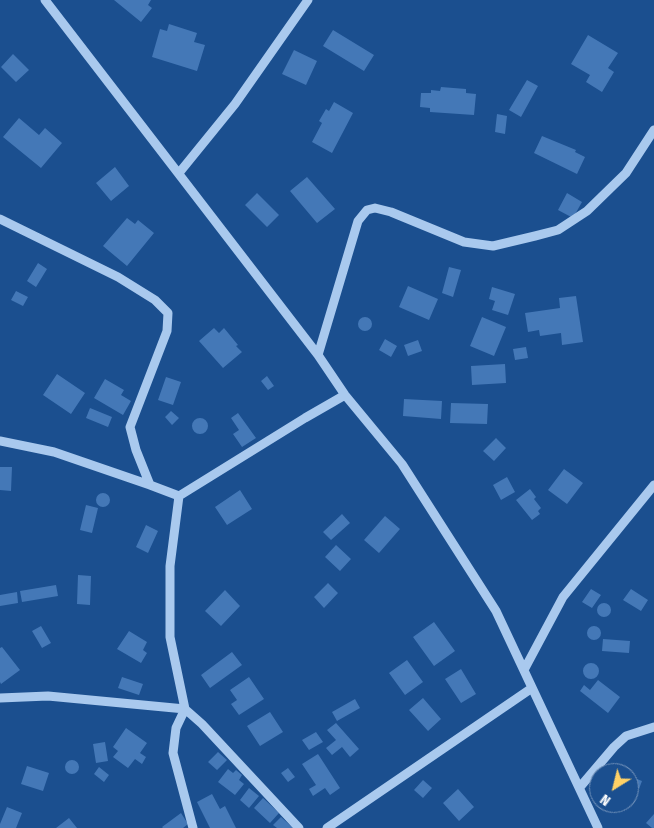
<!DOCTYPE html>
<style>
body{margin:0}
#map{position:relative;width:654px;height:828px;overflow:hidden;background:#1b4f8f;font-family:"Fira Sans Condensed",sans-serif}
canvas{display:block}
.north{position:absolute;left:589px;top:763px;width:50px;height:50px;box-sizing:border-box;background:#1b4f8f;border:1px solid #7695bc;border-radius:50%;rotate:216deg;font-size:14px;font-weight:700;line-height:20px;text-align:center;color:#fff}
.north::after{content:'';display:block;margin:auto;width:18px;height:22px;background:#ffd166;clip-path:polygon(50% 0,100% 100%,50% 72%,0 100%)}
</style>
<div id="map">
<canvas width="654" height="828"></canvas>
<div class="north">N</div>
</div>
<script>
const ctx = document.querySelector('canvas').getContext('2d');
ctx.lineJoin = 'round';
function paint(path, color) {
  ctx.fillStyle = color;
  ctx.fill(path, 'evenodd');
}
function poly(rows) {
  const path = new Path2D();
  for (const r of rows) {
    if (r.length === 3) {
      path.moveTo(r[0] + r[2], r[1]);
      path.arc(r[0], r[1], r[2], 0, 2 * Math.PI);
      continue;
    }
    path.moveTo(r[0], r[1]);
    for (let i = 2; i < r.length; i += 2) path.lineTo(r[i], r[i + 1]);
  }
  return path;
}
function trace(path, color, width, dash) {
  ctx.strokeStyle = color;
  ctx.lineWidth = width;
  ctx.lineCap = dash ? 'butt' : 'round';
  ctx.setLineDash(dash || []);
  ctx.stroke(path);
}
paint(poly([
 [114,0,151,0,148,5,152,8,141,22],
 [169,24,197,33,194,42,205,45,197,71,152,57,160,29,167,31],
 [333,30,374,55,364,71,323,46],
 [588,35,618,53,608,68,614,72,602,92,586,82,590,75,571,64],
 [294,50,317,61,306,85,282,74],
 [13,54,29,70,16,82,1,67],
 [527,80,538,86,521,117,509,110],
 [441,87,466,89,466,93,476,94,474,115,430,112,430,108,420,107,421,93,431,93,431,90,440,91],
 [334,102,353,113,332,153,312,142,322,123,319,121,326,109,329,111],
 [497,114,507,116,505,134,495,132],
 [19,118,39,135,45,128,62,143,41,168,3,137],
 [542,136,576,150,575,152,585,157,577,174,534,153],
 [115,167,129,186,111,201,96,183],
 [307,177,335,209,317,223,290,191],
 [257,193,279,215,267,227,245,205],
 [567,193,582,202,573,218,558,210],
 [127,218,135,224,138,220,154,233,127,266,103,246],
 [38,263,47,269,36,287,27,281],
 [449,267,461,270,453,297,442,293],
 [408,286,438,299,429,320,399,307],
 [492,287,515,294,508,315,492,310,495,301,489,299],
 [16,291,28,297,23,306,11,300],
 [576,296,583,342,562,345,561,333,540,336,539,330,528,332,525,313,560,308,559,298],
 [365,324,7],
 [482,317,506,327,494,356,470,346],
 [214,328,219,333,224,328,238,345,236,346,242,352,223,368,199,341],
 [385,339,397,346,391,357,379,350],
 [418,340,422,351,408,356,404,345],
 [526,347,528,358,515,360,513,349],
 [505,364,506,383,472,385,471,366],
 [57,374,85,393,71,414,43,395],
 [267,376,274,386,268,390,261,381],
 [166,377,181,382,173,405,158,400],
 [105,379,124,390,121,395,131,401,123,415,94,398],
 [404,399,442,401,441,419,403,416],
 [451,403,488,404,487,424,450,423],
 [90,408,112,417,108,427,86,418],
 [171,411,179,418,172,425,165,417],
 [238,413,256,438,242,447,233,434,239,430,231,418],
 [200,426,8],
 [496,438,506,448,494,461,483,451],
 [0,467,12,467,11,491,0,490],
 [564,469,583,483,567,504,548,490],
 [507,477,515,492,501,500,493,485],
 [530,489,536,497,534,499,541,508,538,511,540,514,532,520,516,500],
 [240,490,252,509,227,525,215,507],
 [103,500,7],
 [86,505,98,508,92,533,80,530],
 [342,514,350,523,331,540,323,532],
 [385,516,400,529,379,553,364,540],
 [146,525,158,531,148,553,136,547],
 [336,545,351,559,340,571,325,557],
 [78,575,91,576,90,605,77,604],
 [328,583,338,593,324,608,314,597],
 [56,585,58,596,22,602,20,591],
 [591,589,601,595,592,608,582,602],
 [631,589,648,600,641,611,623,600],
 [225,590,240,606,221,626,205,611],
 [17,592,18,603,0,606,0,595],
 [604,610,7],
 [434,622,455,651,434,666,413,637],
 [41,626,51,643,42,648,32,631],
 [594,633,7],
 [129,631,147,642,143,650,147,653,141,663,117,649],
 [603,639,630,641,629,653,602,651],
 [2,647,20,670,1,684,0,682,0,648],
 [232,652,242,665,210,688,201,675],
 [407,660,423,682,405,695,389,673],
 [591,671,8],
 [461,669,476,694,461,703,445,679],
 [122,677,143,684,139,695,118,688],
 [249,677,264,699,239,715,231,704,237,700,230,690],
 [598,680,620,697,608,713,580,691,584,685,590,690],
 [423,698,441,719,428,731,409,710],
 [355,699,360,708,337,721,332,712],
 [270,712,283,732,260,746,247,726],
 [336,723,359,749,350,757,342,747,332,755,326,748,336,740,327,730],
 [126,728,147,743,140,753,146,757,142,764,135,759,128,768,113,757,118,751,113,747],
 [316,732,323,742,309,750,302,740],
 [105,742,108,761,96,763,93,744],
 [218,752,227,760,217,770,208,762],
 [318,754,340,788,330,795,325,788,313,796,309,789,316,785,302,764],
 [72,767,7],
 [27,766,49,773,43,791,21,784],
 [99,767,109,775,104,782,94,774],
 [288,768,295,777,288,782,281,773],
 [228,769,233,773,236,770,242,775,239,780,244,784,235,795,218,782],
 [629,776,642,781,639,789,632,786,629,793],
 [423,780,432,788,423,798,414,790],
 [249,788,259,796,249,808,240,800],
 [458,789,474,807,459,821,443,803],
 [212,794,220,809,225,806,236,828,210,828,197,802],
 [263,798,279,813,270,823,254,808],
 [7,807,22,813,16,828,0,828,0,824],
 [181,813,188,824,183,828,163,828,162,827],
 [654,814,654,828,652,828,646,823],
 [281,817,293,828,277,828,273,825],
 [69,818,77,828,56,828]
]), '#4478b7');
trace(poly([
 [45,0,318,355,345,395,402,464,496,611,598,828],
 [179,173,235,104,308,0],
 [0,219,118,277,155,300,168,313,167,331,130,427,136,450,150,485],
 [318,355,358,221,367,210,375,208,391,212,464,242,493,246,535,236,558,230,587,211,626,173,654,130],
 [0,441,54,452,150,485,179,496],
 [524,670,563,597,654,485],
 [0,698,48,696,185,709,176,728,173,753,193,828],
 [580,787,614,747,626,736,654,727],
 [299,828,202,724,185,709,170,637,170,566,179,496,305,418,345,395],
 [327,828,532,688]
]), '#a9c9ee', 9);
</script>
